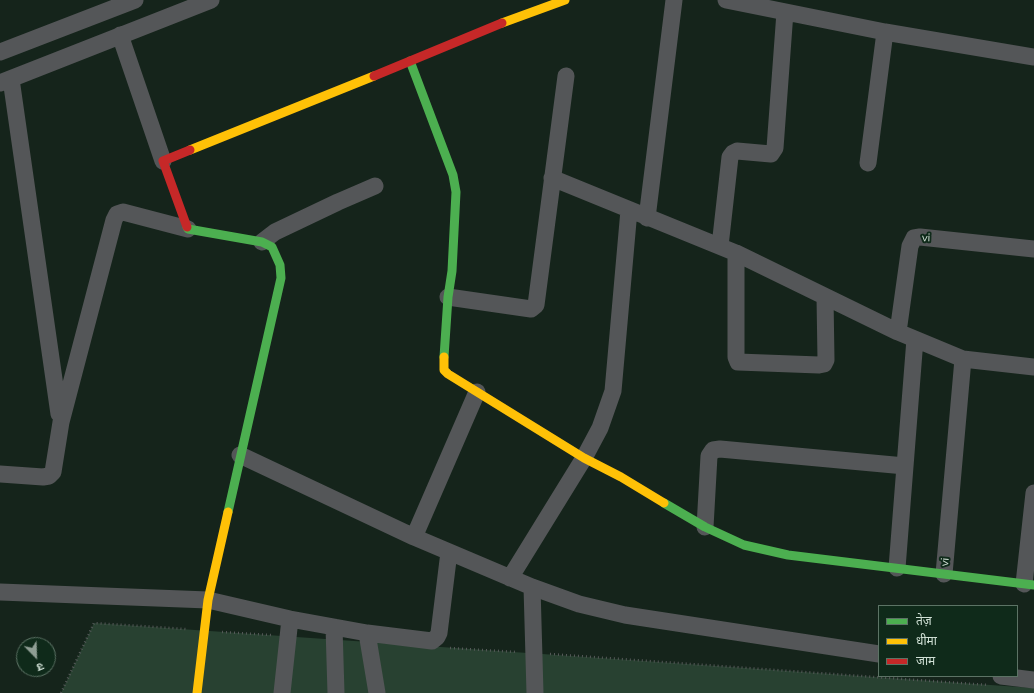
<!DOCTYPE html>
<meta charset="utf-8">
<style>
body{margin:0}
#map{position:relative;width:1034px;height:693px;overflow:hidden;background:#15241b;font-family:Mulish,"Noto Sans Devanagari",sans-serif}
canvas{display:block}
.legend{position:absolute;left:878px;top:605px;width:140px;height:72px;box-sizing:border-box;background:#0f2a1a;border:1px solid #5c7365;margin:0;padding:5px 7px;list-style:none;font-size:12px;color:#d0e0d5}
.legend li{display:flex;align-items:center;gap:8px;height:20px}
.legend b{width:20px;border:1px solid #5c7365}
.north{position:absolute;left:16px;top:637px;width:40px;height:40px;box-sizing:border-box;background:#0f2a1a;border:1px solid #5c7365;border-radius:50%;rotate:157deg;font-size:11px;font-weight:700;line-height:16px;text-align:center;color:#d0e0d5}
.north::after{content:'';display:block;margin:auto;width:14px;height:18px;background:#8f9e94;clip-path:polygon(50% 0,100% 100%,50% 72%,0 100%)}
</style>
<div id="map">
<canvas width="1034" height="693"></canvas>
<ul class="legend">
<li><b style="height:5px;background:#4caf50"></b>तेज़</li>
<li><b style="height:5px;background:#ffc107"></b>धीमा</li>
<li><b style="height:5px;background:#c62828"></b>जाम</li>
</ul>
<div class="north">उ</div>
</div>
<script>
const ctx = document.querySelector('canvas').getContext('2d');
ctx.lineJoin = 'round';
function paint(path, color) {
  ctx.fillStyle = color;
  ctx.fill(path, 'evenodd');
}
function poly(rows) {
  const path = new Path2D();
  for (const r of rows) {
    path.moveTo(r[0], r[1]);
    for (let i = 2; i < r.length; i += 2) path.lineTo(r[i], r[i + 1]);
  }
  return path;
}
function trace(path, color, width, dash) {
  ctx.strokeStyle = color;
  ctx.lineWidth = width;
  ctx.lineCap = dash ? 'butt' : 'round';
  ctx.setLineDash(dash || []);
  ctx.stroke(path);
}
function label(font, color, halo, rows, align = 'center') {
  ctx.font = font + ' Mulish,sans-serif';
  ctx.lineWidth = 4;
  ctx.setLineDash([]);
  ctx.textBaseline = 'middle';
  ctx.strokeStyle = halo;
  ctx.fillStyle = color;
  for (const [text, x, y, turn = 0] of rows) {
    ctx.save();
    ctx.translate(x, y);
    ctx.rotate((+turn || 0) * Math.PI / 180);
    ctx.textAlign = isNaN(turn) ? turn : align;
    if (halo) ctx.strokeText(text, 0, 0);
    ctx.fillText(text, 0, 0);
    ctx.restore();
  }
}
paint(poly([
 [94,623,1034,688,1034,693,61,693]
]), '#284131');
trace(poly([
 [222,632,271,635],
 [450,648,517,652],
 [550,654,988,685],
 [61,693,94,623,186,629]
]), '#555a59', 2.5, [1, 3]);
trace(poly([
 [726,0,885,32,1034,57],
 [120,35,163,161],
 [0,52,135,0],
 [11,79,59,414],
 [0,83,211,0],
 [868,163,885,32],
 [552,178,736,253,898,332,963,359,1034,367],
 [647,218,674,0],
 [262,242,275,232,338,202,375,186],
 [720,246,730,157,733,153,737,151,771,154,775,148,785,12],
 [736,253,736,357,738,362,819,365,824,364,826,360,825,297],
 [448,297,531,309,536,305,566,76],
 [898,332,910,246,914,238,920,237,1034,249],
 [240,455,414,537,532,587,579,604,625,615,879,654],
 [0,474,43,477,49,476,53,472,61,422,114,220,117,214,123,212,188,229],
 [705,527,709,456,713,450,720,449,905,466],
 [414,537,477,392],
 [897,568,915,339],
 [944,574,963,359],
 [510,578,584,458,600,428,613,391,629,210],
 [1024,584,1034,493],
 [532,587,535,693],
 [0,592,208,600,290,619,367,633,432,641,437,637,439,633,449,552],
 [334,627,336,693],
 [367,633,377,693],
 [1001,676,1034,680],
 [282,693,290,619]
]), '#545658', 17);
trace(poly([
 [410,61,453,175,456,192,452,271,448,297,444,357],
 [187,227,188,229,262,242,272,247,280,265,281,278,228,512],
 [664,503,705,527,744,545,788,555,1034,585]
]), '#4caf50', 9);
trace(poly([
 [502,23,565,0],
 [190,150,374,76],
 [444,357,444,370,448,374,584,458,621,477,664,503],
 [197,693,208,600,228,512]
]), '#ffc107', 9);
trace(poly([
 [374,76,502,23],
 [187,227,163,161,190,150]
]), '#c62828', 9);
label('11px', '#d0e0d5', '#0f2a1a', [
 ["vi",926,238,2],
 ["vi",945,562,-85]
]);
</script>
